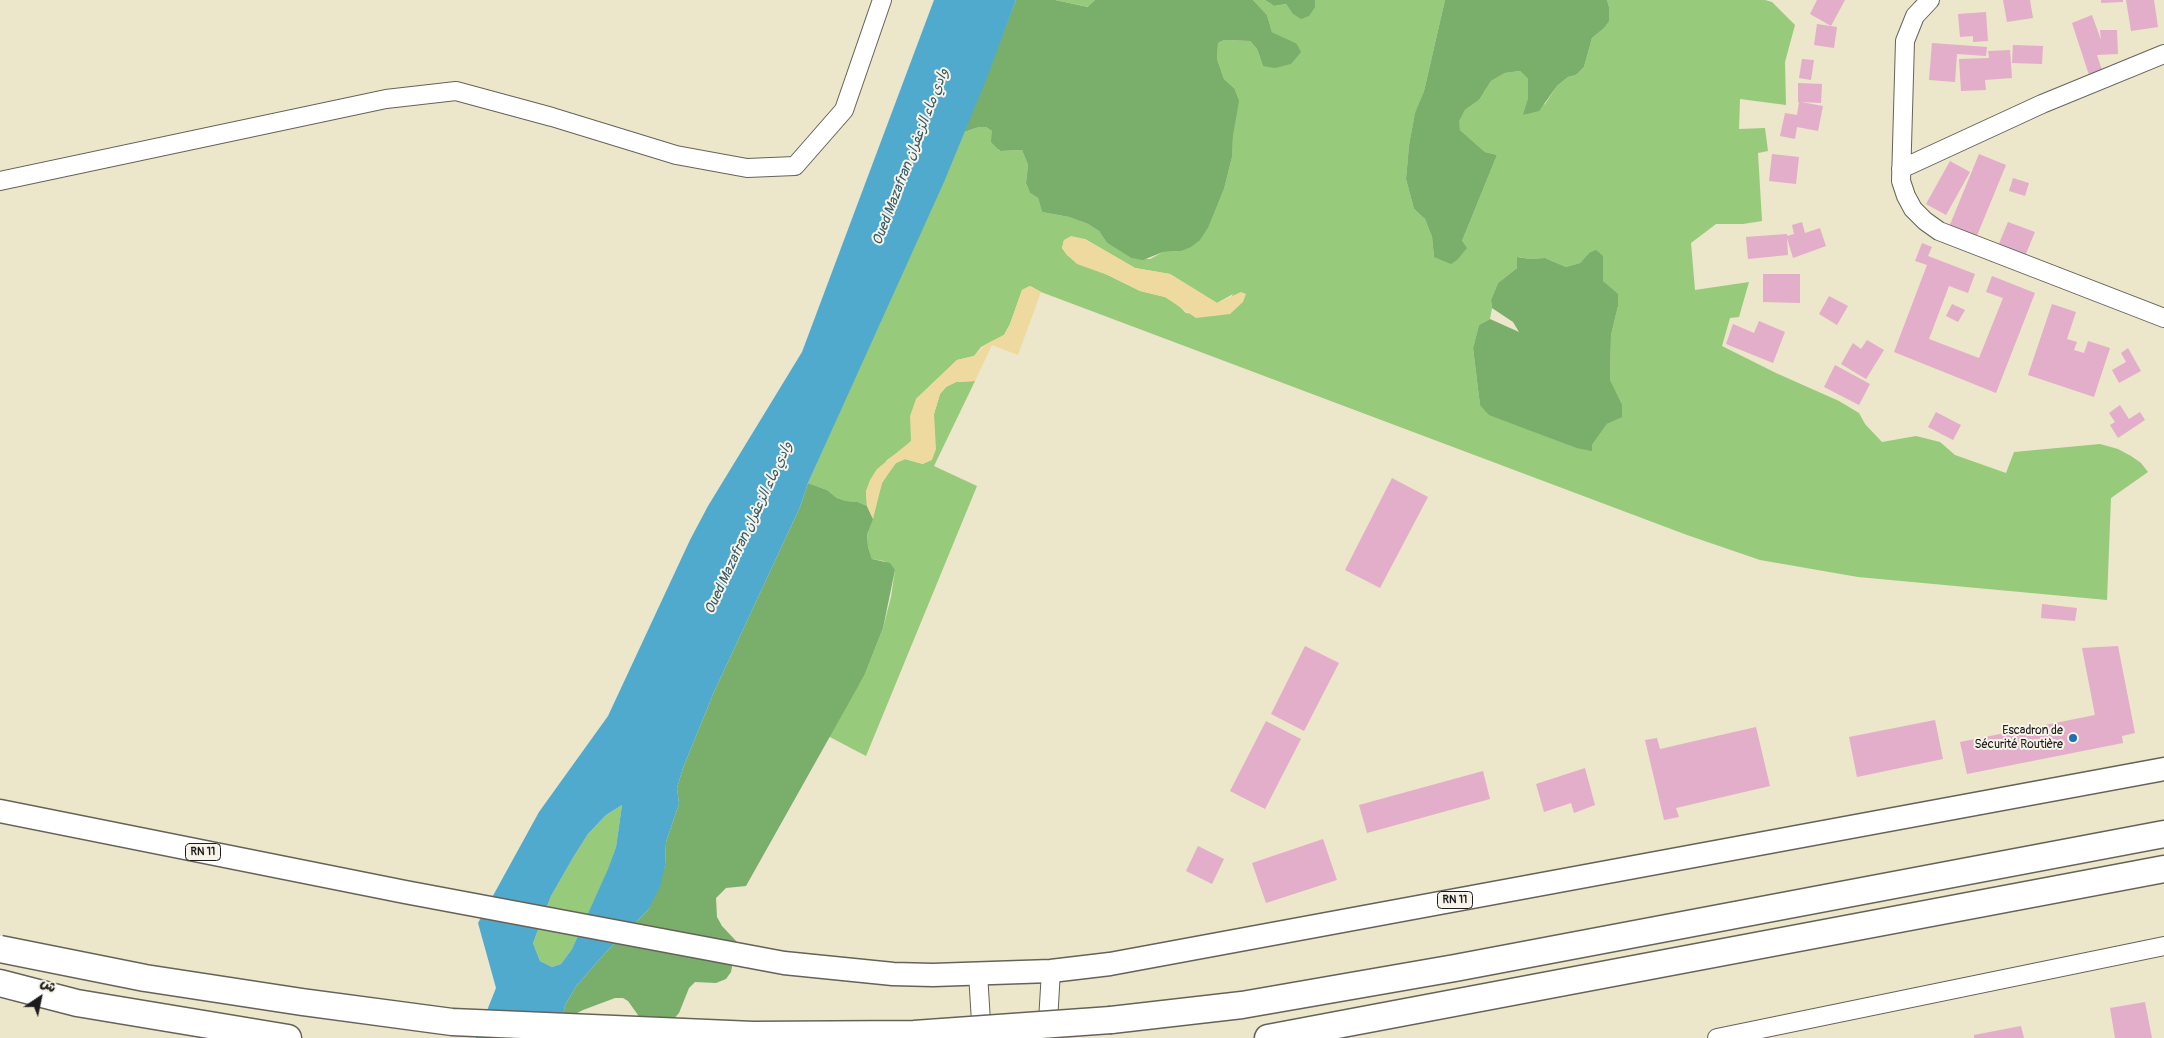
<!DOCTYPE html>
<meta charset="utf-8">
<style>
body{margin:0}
#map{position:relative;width:2164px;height:1038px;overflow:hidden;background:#ece6ca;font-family:Pangolin,"Playpen Sans Arabic",sans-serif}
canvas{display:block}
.north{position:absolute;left:15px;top:973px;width:50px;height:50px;-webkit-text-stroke:4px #f7f3e8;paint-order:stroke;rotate:34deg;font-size:14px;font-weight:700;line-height:20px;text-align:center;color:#1c1c1c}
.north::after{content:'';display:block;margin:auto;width:18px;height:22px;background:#1c1c1c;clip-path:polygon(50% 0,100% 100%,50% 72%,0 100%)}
</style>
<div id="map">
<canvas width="2164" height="1038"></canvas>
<div class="north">ش</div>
</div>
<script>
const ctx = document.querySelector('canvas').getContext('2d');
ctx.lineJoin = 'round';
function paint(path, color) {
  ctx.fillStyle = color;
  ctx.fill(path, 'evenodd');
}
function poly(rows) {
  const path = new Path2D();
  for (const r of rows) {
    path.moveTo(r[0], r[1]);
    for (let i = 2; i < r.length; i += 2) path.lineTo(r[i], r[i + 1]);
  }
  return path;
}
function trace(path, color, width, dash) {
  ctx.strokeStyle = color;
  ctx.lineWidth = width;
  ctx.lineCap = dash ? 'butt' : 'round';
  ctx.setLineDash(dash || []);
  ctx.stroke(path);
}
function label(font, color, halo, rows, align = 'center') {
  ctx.font = font + ' Pangolin,"Playpen Sans Arabic",sans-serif';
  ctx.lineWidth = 4;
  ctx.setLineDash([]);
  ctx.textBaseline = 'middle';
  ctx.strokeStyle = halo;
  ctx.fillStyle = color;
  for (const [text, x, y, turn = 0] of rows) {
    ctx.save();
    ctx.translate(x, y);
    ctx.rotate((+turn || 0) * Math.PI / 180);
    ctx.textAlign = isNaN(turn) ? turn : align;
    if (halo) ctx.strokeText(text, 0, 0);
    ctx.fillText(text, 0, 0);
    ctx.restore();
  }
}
paint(poly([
 [1055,0,1095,0,1089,7],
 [1253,0,1265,0,1274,6,1286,4,1292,13,1315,7,1315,0,1445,0,1424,91,1415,114,1409,145,1406,179,1414,209,1425,219,1432,237,1434,257,1462,241,1497,155,1485,152,1460,130,1458,121,1465,110,1479,100,1491,81,1505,73,1520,71,1528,79,1528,98,1524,115,1545,104,1557,86,1568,77,1576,75,1584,67,1592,38,1603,29,1609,7,1607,0,1765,0,1772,2,1795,25,1785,62,1786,105,1740,99,1739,129,1765,128,1768,151,1758,153,1762,221,1743,224,1716,224,1691,243,1695,290,1749,282,1739,317,1730,318,1722,346,1776,373,1839,401,1859,413,1865,424,1882,442,1916,436,1940,442,1955,455,2006,473,2014,452,2100,444,2118,449,2131,456,2141,463,2148,472,2111,498,2107,600,1858,577,1760,560,1687,535,1041,292,1030,286,1022,290,1010,324,1004,335,981,347,974,356,957,360,916,399,911,441,908,445,887,460,866,491,867,506,858,502,846,501,837,498,827,490,808,483,964,132,979,127,986,127,992,131,999,151,1022,150,1028,165,1026,183,1030,193,1038,198,1042,212,1069,217,1088,224,1099,231,1107,243,1131,258,1150,259,1163,252,1181,251,1209,226,1224,189,1232,157,1234,88,1224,79,1217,59,1218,43,1224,40,1250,41,1257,49,1263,66,1291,64,1296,43,1272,32,1267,15],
 [1085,239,1135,268,1170,274,1217,303,1233,294,1221,314,1211,316,1186,313,1177,304,1165,297,1140,291,1067,255,1062,248,1064,240],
 [1589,253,1603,256,1603,281,1610,289,1618,306,1611,335,1610,380,1622,416,1607,424,1592,445,1576,448,1535,432,1480,405,1473,348,1479,325,1490,319,1492,308,1491,300,1498,283,1517,268,1518,257,1530,259,1545,258,1566,267,1580,263],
 [975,381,934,466,977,486,866,756,828,736,865,674,883,628,891,597,895,570,884,561,872,559,868,547,867,533,882,483,889,470,896,463,905,459,923,464,934,431,934,414,940,394,946,387,956,382],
 [622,805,616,847,608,870,572,949,561,964,552,967,540,961,533,943,551,896,574,856,588,834,606,815]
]), '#97ca7b');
paint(poly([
 [1016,0,1055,0,1088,7,1095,0,1253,0,1267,15,1272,32,1296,43,1301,52,1291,64,1275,68,1263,66,1257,49,1250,41,1224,40,1218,43,1217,59,1224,79,1234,88,1239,101,1233,135,1232,157,1224,189,1209,226,1200,240,1191,247,1181,251,1163,252,1143,260,1131,258,1107,243,1099,231,1088,224,1069,217,1042,212,1038,198,1030,193,1026,183,1028,165,1022,150,1000,151,991,142,992,131,986,127,979,127,964,132],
 [1265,0,1315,0,1315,7,1309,16,1301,19,1292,13,1286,4,1274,6],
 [1445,0,1607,0,1609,7,1609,21,1603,29,1592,38,1584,67,1576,75,1568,77,1557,86,1539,111,1523,115,1528,98,1528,79,1520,71,1505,73,1491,81,1479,100,1465,110,1459,121,1460,130,1485,152,1497,155,1462,241,1467,248,1457,260,1451,264,1434,257,1432,237,1425,219,1414,209,1406,179,1409,145,1415,113,1424,91],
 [1596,250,1603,256,1603,281,1618,294,1618,306,1611,335,1610,380,1622,405,1622,417,1607,424,1592,445,1592,451,1576,448,1489,415,1480,405,1473,348,1479,325,1490,319,1519,332,1513,322,1492,308,1491,300,1498,283,1517,268,1517,257,1530,259,1545,258,1566,267,1580,263,1589,253],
 [808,483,827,490,837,498,846,501,858,502,867,506,873,519,867,534,868,547,872,559,890,563,895,570,883,628,865,674,746,886,726,888,716,898,717,917,722,926,737,942,731,972,726,979,716,983,695,982,689,988,679,1013,670,1023,643,1022,628,1001,623,998,615,998,583,1010,562,1021,565,1005,577,985,607,951,648,910,665,866,666,842,679,804,677,788,683,768,714,692,800,507]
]), '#79ae6b');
paint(poly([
 [1071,236,1085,239,1135,268,1170,274,1217,303,1241,292,1246,294,1243,302,1230,314,1196,318,1165,297,1140,291,1113,277,1077,264,1067,255,1062,248,1064,240],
 [1030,286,1041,292,1018,355,992,345,975,381,956,382,945,387,940,394,934,414,936,449,932,460,923,464,905,459,896,463,882,483,873,519,867,506,866,491,870,480,877,469,911,441,910,416,916,399,957,360,974,356,986,344,1004,335,1010,324,1022,290]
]), '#eeda9e');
paint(poly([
 [934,0,1016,0,986,80,944,182,808,483,800,507,714,692,683,768,677,788,679,804,666,842,665,866,660,887,648,910,607,951,577,985,565,1005,562,1021,554,1038,476,1038,496,988,478,923,539,812,608,716,690,540,708,506,802,352],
 [622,805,616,847,608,869,572,949,561,964,552,967,540,961,533,943,551,896,574,856,588,834,606,815]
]), '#50aace');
paint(poly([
 [1817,0,1845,0,1831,26,1810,14],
 [2003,0,2030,0,2033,18,2007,22],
 [2101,0,2123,0,2123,2,2101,3],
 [2126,0,2154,0,2158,27,2131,31],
 [1986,12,1988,41,1973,42,1973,36,1960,37,1958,14],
 [2092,15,2101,40,2100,30,2117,30,2118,54,2097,55,2102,70,2089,75,2072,23],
 [1817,24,1837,27,1834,48,1814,45],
 [1932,43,1987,47,1986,56,1957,54,1955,82,1929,80],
 [2013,45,2043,46,2042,64,2012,63],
 [2010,50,2012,78,1985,80,1986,90,1961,91,1959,59,1989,58,1988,51],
 [1802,59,1814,60,1811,80,1799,78],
 [1798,83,1822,84,1821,103,1801,102,1823,106,1818,131,1797,127,1795,139,1780,136,1785,113,1797,115,1799,102,1798,102],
 [1772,154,1799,157,1796,184,1769,181],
 [1979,154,2006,165,1976,238,1949,227],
 [1950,161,1970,172,1946,215,1926,204],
 [2013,178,2029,183,2025,196,2009,191],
 [1802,222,1805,233,1820,228,1826,246,1793,258,1787,238,1788,255,1748,259,1746,237,1787,234,1787,236,1794,234,1792,225],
 [2008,222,2035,232,2025,256,1998,246],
 [1922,243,1932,247,1928,256,1975,274,1968,293,1949,286,1929,339,1979,358,2003,298,1986,292,1992,276,2035,293,1996,393,1894,352,1927,265,1915,261],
 [1763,274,1800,274,1800,303,1763,302],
 [1829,296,1848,306,1837,325,1819,314],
 [1952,304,1965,310,1958,322,1946,316],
 [2052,304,2076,312,2067,339,2077,342,2074,350,2084,353,2088,341,2110,348,2094,397,2028,375],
 [1759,321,1785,332,1773,363,1726,344,1733,324,1754,333],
 [1867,340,1884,350,1866,379,1841,364,1853,343,1861,349],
 [2128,348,2141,371,2119,383,2112,370,2126,362,2121,353],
 [1835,365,1870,384,1859,405,1824,387],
 [2120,405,2129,419,2140,412,2145,420,2118,438,2110,425,2115,422,2109,413],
 [1936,412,1961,425,1953,440,1928,427],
 [1392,478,1428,497,1380,588,1345,570],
 [2042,604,2077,608,2075,621,2041,618],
 [1305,646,1339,663,1304,731,1271,714],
 [2118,646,2135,733,2122,736,2123,743,1967,774,1960,742,2095,715,2082,648],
 [1935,720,1943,759,1857,777,1849,737],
 [1266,721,1301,739,1265,809,1230,791],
 [1756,727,1770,786,1676,808,1679,817,1664,820,1645,740,1657,738,1660,749],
 [1585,768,1595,805,1574,813,1571,803,1544,812,1536,784],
 [1483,771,1490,799,1367,833,1359,805],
 [1323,839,1337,880,1266,903,1252,863],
 [1198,846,1224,859,1212,884,1186,871],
 [2145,1002,2152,1038,2115,1038,2110,1008],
 [2021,1026,2024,1038,1974,1038,1974,1035]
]), '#e2aec9');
const minor = poly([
 [1930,0,1915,16,1905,41,1901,181,1906,196,1913,209,1925,221,1939,231,2164,318],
 [1901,169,2042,104,2164,54],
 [0,181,386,99,456,91,552,117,676,155,747,168,795,166,844,110,882,0],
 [978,973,982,1038],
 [1047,1038,1051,971],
 [1717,1038,2164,946]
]);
const major = poly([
 [0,811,405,892,784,963,893,974,933,975,1051,971,1110,964,2164,769]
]);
const highway = poly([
 [0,983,77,1003,288,1038],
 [1111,1020,1242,1005,1455,968,2164,834],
 [1268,1038,2164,869]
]);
trace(minor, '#656359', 20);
trace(major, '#656359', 25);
trace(highway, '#656359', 29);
trace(minor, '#fff', 18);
trace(major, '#fff', 22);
trace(highway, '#fff', 26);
const highwayBridge = poly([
 [0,949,145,978,302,1002,452,1022,753,1035,914,1034,1111,1020]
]);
trace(highwayBridge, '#656359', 29, []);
trace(highwayBridge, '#fff', 26);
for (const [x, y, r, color] of [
 [2073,738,5,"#1f6fb2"]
]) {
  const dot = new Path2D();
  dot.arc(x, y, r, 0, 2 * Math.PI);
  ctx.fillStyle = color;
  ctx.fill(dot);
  trace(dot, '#f7f3e8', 2);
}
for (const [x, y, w] of [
 [203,852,35],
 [1455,900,35]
]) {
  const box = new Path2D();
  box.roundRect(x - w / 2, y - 8.5, w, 17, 4);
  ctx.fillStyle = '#f7f3e8';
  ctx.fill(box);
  trace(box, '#1c1c1c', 1);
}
label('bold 11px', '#1c1c1c', null, [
 ["RN 11",203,852],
 ["RN 11",1455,900]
]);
label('12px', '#1c1c1c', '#f7f3e8', [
 ["Escadron de",2063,731],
 ["Sécurité Routière",2063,745]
], 'right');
label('italic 14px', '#335c6c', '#f7f3e8', [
 ["Oued Mazafran وادي ماء الزعفران",911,157,-69],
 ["Oued Mazafran وادي ماء الزعفران",749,528,-65]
]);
</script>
